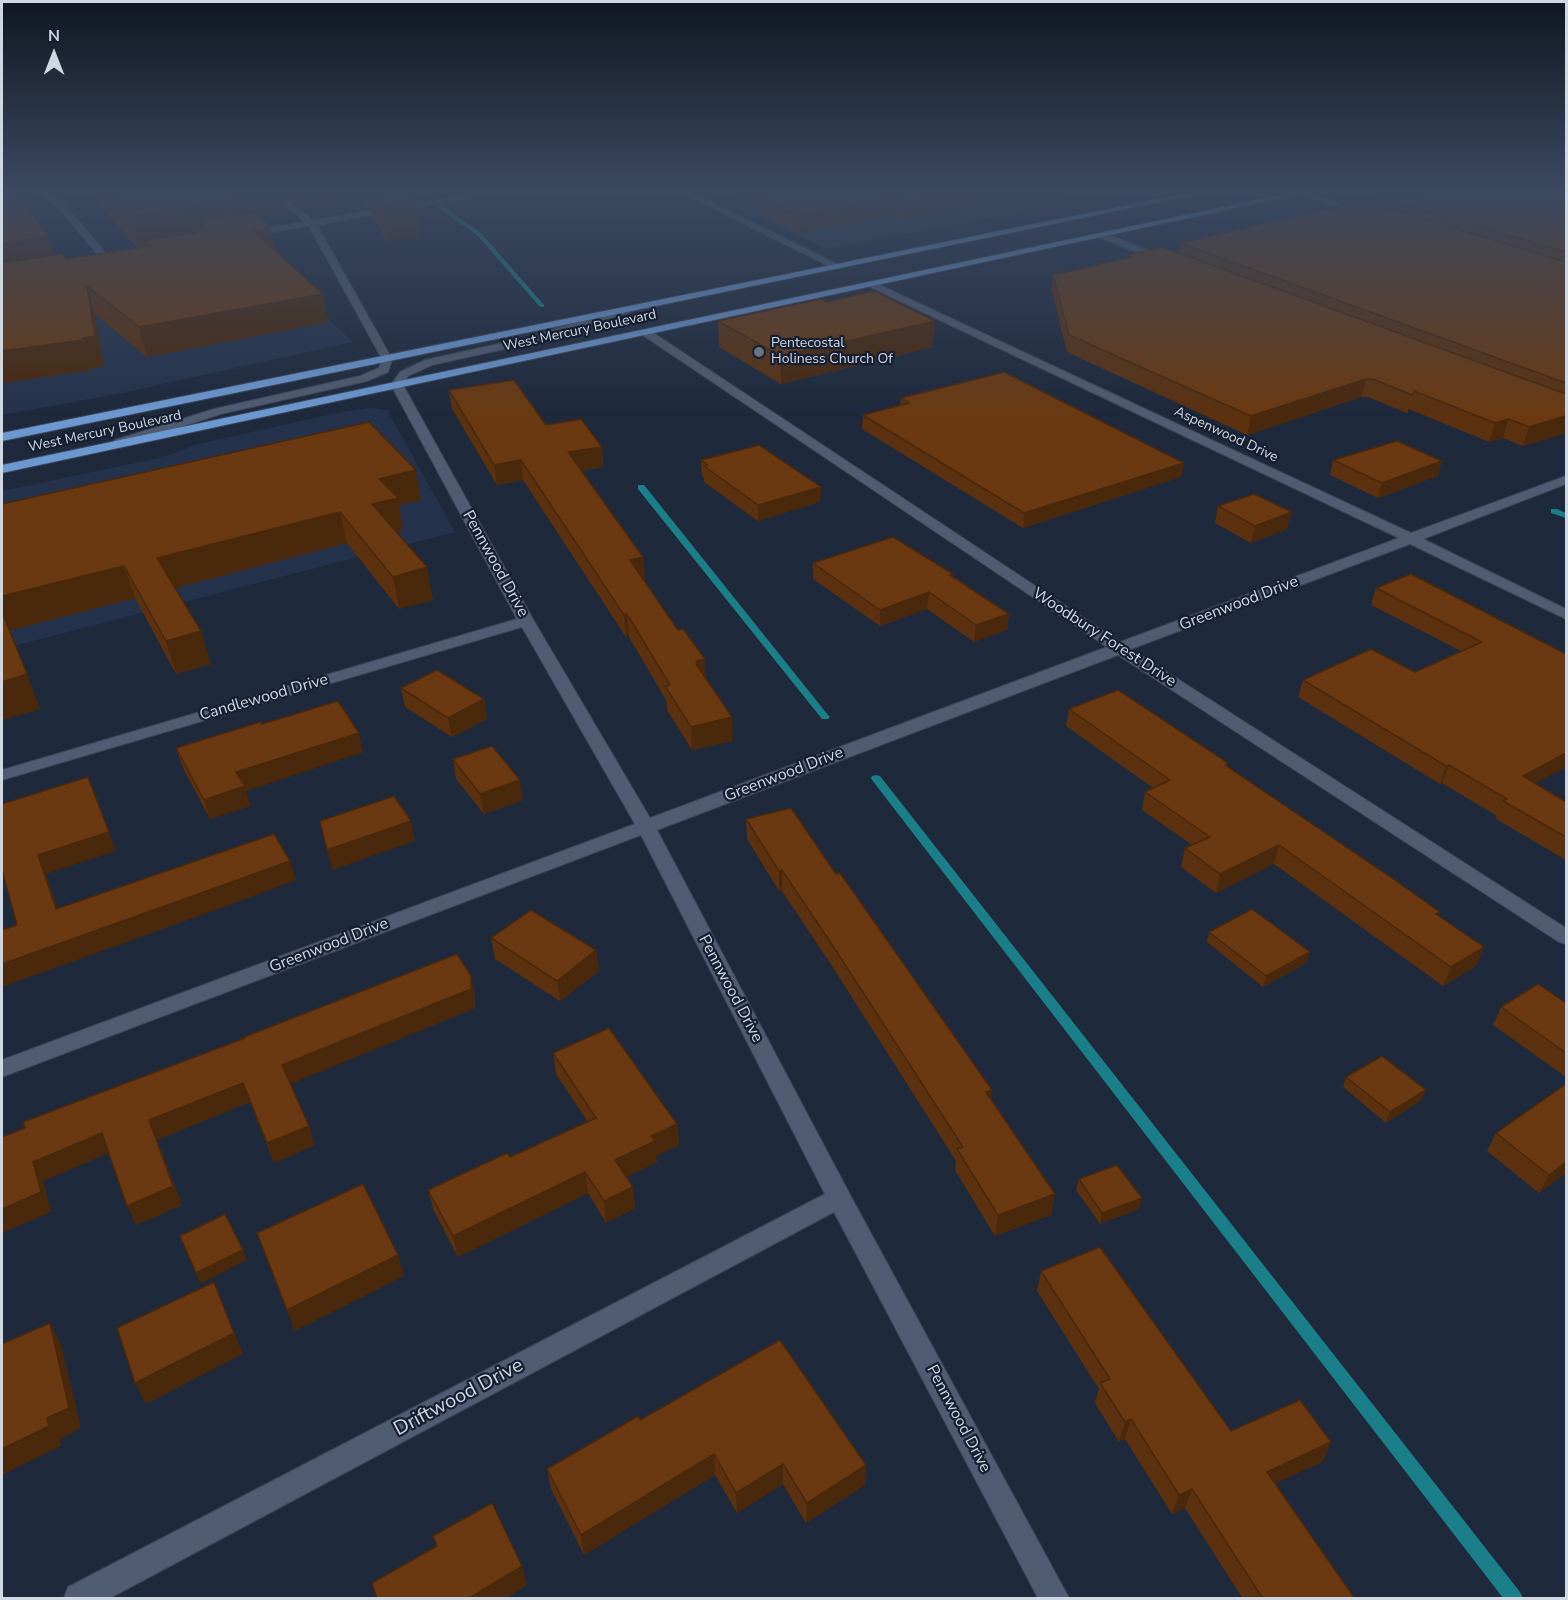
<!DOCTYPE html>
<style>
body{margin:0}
#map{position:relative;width:1568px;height:1600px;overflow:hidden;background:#1e293c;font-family:"Nunito Sans",sans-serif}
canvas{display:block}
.frame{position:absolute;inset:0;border:3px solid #cfd7e3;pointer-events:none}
.north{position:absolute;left:24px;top:24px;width:60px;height:60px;-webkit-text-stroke:4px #151f31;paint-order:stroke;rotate:0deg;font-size:16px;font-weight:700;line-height:24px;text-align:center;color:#cfd7e3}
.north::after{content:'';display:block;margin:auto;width:21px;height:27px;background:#cfd7e3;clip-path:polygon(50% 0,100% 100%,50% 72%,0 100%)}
</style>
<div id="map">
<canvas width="1568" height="1600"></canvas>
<div class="frame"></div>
<div class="north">N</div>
</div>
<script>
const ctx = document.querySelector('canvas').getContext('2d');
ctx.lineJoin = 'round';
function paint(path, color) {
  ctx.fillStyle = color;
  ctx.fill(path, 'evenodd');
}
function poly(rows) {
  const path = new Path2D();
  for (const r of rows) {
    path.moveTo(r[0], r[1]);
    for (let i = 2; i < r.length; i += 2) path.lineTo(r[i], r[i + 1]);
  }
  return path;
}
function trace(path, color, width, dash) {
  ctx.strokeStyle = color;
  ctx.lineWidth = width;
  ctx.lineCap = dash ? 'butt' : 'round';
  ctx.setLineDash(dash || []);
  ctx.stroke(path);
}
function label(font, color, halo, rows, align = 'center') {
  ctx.font = font + ' "Nunito Sans",sans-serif';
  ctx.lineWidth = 4.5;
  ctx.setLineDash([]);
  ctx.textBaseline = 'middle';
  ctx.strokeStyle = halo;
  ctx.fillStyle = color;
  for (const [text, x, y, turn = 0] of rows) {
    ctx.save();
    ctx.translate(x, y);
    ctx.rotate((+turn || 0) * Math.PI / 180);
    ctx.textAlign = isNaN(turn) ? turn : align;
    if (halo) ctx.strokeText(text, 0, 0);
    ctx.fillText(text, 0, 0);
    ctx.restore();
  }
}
paint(poly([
 [769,192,1041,192,1070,203,826,249,732,205,740,198],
 [281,274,353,342,122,393,2,415,2,322],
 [371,408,387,410,455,532,2,649,2,491,163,457,198,444,341,412]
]), '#24324b');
paint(poly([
 [437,205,441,205,481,233,544,305,544,307,540,307,477,235,437,207,437,205],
 [638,485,644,485,828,715,830,717,828,719,822,719,638,489,638,485],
 [1551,509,1557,509,1566,513,1566,518,1551,513,1551,509],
 [876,775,880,776,1520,1592,1523,1598,1503,1598,872,780,871,778,872,776,876,775]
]), '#1a7f88');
const lane = poly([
 [626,307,631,310,630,312,536,342,432,365,408,376,401,387,397,388,391,385,400,372,425,360,530,337,626,307],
 [387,356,392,359,388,372,367,381,221,414,119,447,113,443,115,440,214,409,360,376,379,368,382,359,387,356]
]);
const street = poly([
 [35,192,45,192,63,202,108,256,108,260,102,260,57,206,35,192],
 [269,192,278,192,313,220,482,192,500,192,317,225,392,359,387,362,382,359,309,226,246,236,246,232,249,231,304,222,269,192],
 [680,192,690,192,843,267,835,269,680,192],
 [1291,192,1304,192,1368,213,1361,215,1291,192],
 [1098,233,1104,233,1172,260,1164,262,1098,237,1098,233],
 [871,281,1411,533,1566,476,1566,484,1423,539,1566,609,1566,619,1410,544,1131,649,1566,928,1566,944,1559,942,1118,655,657,830,848,1191,1069,1598,1038,1598,834,1212,110,1598,64,1598,68,1587,825,1194,641,835,2,1077,2,1060,635,824,522,627,2,780,2,770,517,619,391,385,393,383,401,383,403,385,534,621,650,818,1107,647,641,334,641,330,649,330,1120,642,1399,538,868,286,868,282,871,281]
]);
const highway = poly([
 [1192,192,1208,192,2,441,2,433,1192,192],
 [1294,192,1310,192,2,473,2,465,1294,192]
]);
trace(lane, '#3c4454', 2);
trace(street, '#3c4454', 2);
trace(highway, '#3c4454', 2);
paint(lane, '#4f5c71');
paint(street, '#4f5c71');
paint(highway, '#6c98d1');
paint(poly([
 [2,192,34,215,33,215,49,236,54,255,66,259,137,248,88,192,407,192,416,203,421,237,387,241,373,217,371,209,368,209,362,200,303,209,285,195,288,211,258,216,270,227,276,252,323,294,328,322,147,357,95,314,104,366,92,368,92,370,4,383],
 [732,192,1037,192,970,206,970,207,905,220,894,215,799,233,754,211,754,203],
 [1566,192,1566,433,1523,446,1503,438,1489,442,1409,409,1407,413,1368,397,1361,397,1247,435,1067,352,1052,291,1053,275,1126,258,1127,255,1178,253,1180,243,1379,206,1381,198],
 [827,302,935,321,933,347,781,384,719,347,718,321],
 [449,390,546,425,602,447,603,467,581,471,643,557,645,579,643,579,705,678,733,741,692,750,667,710,666,700,629,637,626,637,523,480,497,485,452,409],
 [901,398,1184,463,1181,477,1023,528,862,429,863,415,900,406],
 [701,460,821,487,820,502,758,521,704,482,704,478,702,476],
 [1333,460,1438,476,1378,498,1330,475],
 [421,500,399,505,403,529,395,531,433,600,399,609,347,543,175,588,211,664,176,674,135,598,9,630,40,709,2,720,2,504],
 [1218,506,1287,529,1251,543,1215,523],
 [813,563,953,576,1009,614,1007,630,974,642,927,609,880,626,813,579],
 [1376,588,1566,654,1535,784,1566,802,1566,860,1496,819,1497,816,1442,783,1440,784,1298,697,1303,680,1415,672,1461,651,1371,605],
 [401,688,484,699,487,719,452,737,405,707],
 [1069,709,1228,763,1227,767,1438,916,1484,947,1476,966,1443,986,1274,864,1216,893,1181,867,1185,848,1192,845,1142,810,1145,792,1153,788,1066,726],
 [262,724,363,752,246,791,250,806,210,819,183,768,176,748],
 [453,759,523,800,484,814,456,779],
 [746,819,836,874,992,1090,990,1098,1055,1194,1051,1215,995,1236,955,1170,956,1161,832,966,782,891,779,891,747,839],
 [1209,932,1306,963,1263,987,1207,942],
 [491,938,596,950,599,971,560,1001,495,959],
 [475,995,475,1008,290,1084,315,1145,274,1163,250,1102,157,1140,182,1205,136,1225,108,1153,43,1181,51,1212,2,1137],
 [1566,1003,1566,1077,1493,1025,1501,1007],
 [553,1053,677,1124,679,1145,656,1156,657,1162,626,1177,633,1187,635,1208,606,1223,588,1193,458,1257,434,1211,428,1190,510,1157,588,1122,556,1074],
 [1346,1077,1421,1100,1386,1123,1343,1087],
 [1496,1133,1566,1173,1539,1193,1487,1151],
 [1079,1179,1139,1209,1100,1224,1076,1190],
 [1041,1271,1231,1431,1331,1442,1322,1462,1275,1483,1355,1599,1243,1599,1185,1508,1172,1514,1125,1439,1119,1442,1095,1403,1099,1389,1037,1291],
 [640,1420,866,1465,865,1485,806,1523,783,1484,737,1513,715,1475,584,1555,551,1489,547,1469]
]), '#5b310f');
paint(poly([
 [16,192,27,192,34,215,24,216],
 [233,192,285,192,288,211,248,217,250,229,146,240,148,247,138,249,130,217],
 [299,192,360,192,362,200,303,209],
 [365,192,368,192,371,209,368,209],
 [969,192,1037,192,970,206,970,207,905,220,906,204],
 [895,199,894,215,799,233,799,216],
 [416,203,421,237,387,241,382,207],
 [266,227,270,227,276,253,253,231],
 [49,236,57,262,2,274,2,244],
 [87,286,95,314,104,366,92,368,92,370,4,383,4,381,2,381,2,351,83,338],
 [323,294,328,322,147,357,139,327],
 [935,321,933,347,781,384,781,356],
 [1366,379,1361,397,1247,435,1251,416],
 [1566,416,1566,433,1523,446,1529,427],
 [1509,419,1503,438,1489,442,1495,423],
 [602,447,603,467,570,472,568,452],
 [521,460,523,480,497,485,494,465],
 [1442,461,1438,476,1378,498,1382,483],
 [1184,463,1181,477,1023,528,1024,513],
 [416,470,421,500,399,505,403,529,378,535,372,504,379,479],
 [821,487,820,502,758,521,758,505],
 [340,512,347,543,167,590,157,558],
 [1292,512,1287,529,1251,543,1255,526],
 [643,557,645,579,631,581,630,560],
 [124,566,135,598,8,631,2,613,2,596],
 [427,567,433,600,399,609,393,577],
 [929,592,927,609,880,626,880,610],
 [627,614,629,637,626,637,624,615],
 [1009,614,1007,630,974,642,976,625],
 [201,631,211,664,176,674,166,641],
 [705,659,706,682,696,664,696,661],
 [27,674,40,709,2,720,2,682],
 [484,699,487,719,452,737,448,718],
 [732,717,733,741,692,750,691,727],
 [359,733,363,752,246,791,250,806,210,819,204,800,236,772],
 [1566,753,1566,767,1516,794,1523,776],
 [1449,765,1442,783,1440,784,1446,766],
 [520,780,523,800,484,814,480,794],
 [411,821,415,841,332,870,327,850],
 [109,832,116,851,46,874,64,928,56,909,38,855],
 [1279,845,1274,864,1216,893,1220,874],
 [290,861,296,880,210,912,2,987,2,964],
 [782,870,782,891,779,891,779,871],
 [1484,947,1476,966,1443,986,1451,967],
 [596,950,599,971,560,1001,557,981],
 [1310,952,1306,963,1263,987,1266,976],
 [471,976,475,995,475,1008,288,1085,282,1065],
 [243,1083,250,1102,157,1140,182,1205,136,1225,127,1206,149,1120],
 [992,1090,989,1111,986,1092],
 [1426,1090,1421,1100,1386,1123,1390,1112],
 [677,1124,679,1145,656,1156,657,1162,618,1181,615,1160,651,1136],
 [309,1126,315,1145,274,1163,267,1143],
 [102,1133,110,1152,43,1181,51,1212,2,1233,2,1209,33,1162],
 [1566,1162,1566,1173,1539,1193,1549,1175],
 [585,1172,588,1193,458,1257,453,1236],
 [633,1187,635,1208,606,1223,604,1201],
 [1055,1194,1051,1215,995,1236,998,1215],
 [1142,1198,1139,1209,1100,1224,1102,1213],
 [243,1250,247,1260,200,1284,196,1273],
 [398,1255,404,1276,295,1331,287,1310],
 [214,1282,243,1354,146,1404,135,1383],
 [50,1323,61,1344,81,1428,60,1439,61,1446,2,1475,2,1449,47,1418],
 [1131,1419,1125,1439,1119,1442,1125,1422],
 [1331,1442,1322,1462,1259,1491,1267,1472],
 [714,1454,715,1475,584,1555,581,1535],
 [783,1464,783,1484,737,1513,736,1493],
 [866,1465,865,1485,806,1523,807,1503],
 [1192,1489,1185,1508,1172,1514,1179,1495],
 [522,1566,527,1585,505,1599,468,1599]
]), '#4a280c');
const building = poly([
 [2,192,16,192,49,236,2,244,2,192],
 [107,192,236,192,244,199,130,217,107,192],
 [372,192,407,192,416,203,382,207,372,192],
 [764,192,969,192,906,204,895,199,799,216,754,195,767,193,764,192],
 [1427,192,1566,192,1566,252,1381,198,1395,194,1416,194,1427,192],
 [1364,201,1566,262,1566,383,1180,243,1364,201],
 [254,212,270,227,266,227,268,229,253,231,323,294,139,327,87,286,95,336,83,338,83,340,2,351,2,263,62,254,66,259,151,246,146,240,193,233,205,226,204,220,254,212],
 [1162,247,1566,394,1566,416,1529,427,1509,419,1495,423,1414,391,1412,395,1373,379,1366,379,1251,416,1069,335,1053,275,1132,257,1127,255,1162,247],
 [874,291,935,321,781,356,718,321,821,299,827,302,874,291],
 [1004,372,1184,463,1024,513,863,415,909,403,901,398,1004,372],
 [514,380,546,425,581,419,602,447,568,452,643,557,630,560,678,630,683,629,705,659,696,661,698,663,696,664,732,717,691,727,665,686,670,685,627,614,624,615,521,460,494,465,449,390,514,380],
 [369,422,416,470,379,479,398,498,372,504,427,567,393,577,340,512,157,558,201,631,166,641,124,566,2,596,2,504,369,422],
 [1397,441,1442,461,1382,483,1333,460,1397,441],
 [759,445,821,487,758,505,704,466,708,465,701,460,759,445],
 [1254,494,1292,512,1255,526,1218,506,1254,494],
 [893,537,953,574,950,575,1009,614,976,625,929,592,880,610,813,563,893,537],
 [1411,574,1566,654,1566,753,1523,776,1566,802,1566,837,1503,801,1507,799,1449,765,1446,766,1303,680,1371,649,1415,672,1482,642,1376,588,1411,574],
 [2,612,27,674,2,682,2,612],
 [437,670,484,699,448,718,401,688,437,670],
 [1118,690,1228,763,1225,765,1392,878,1440,912,1436,914,1484,947,1451,967,1279,845,1220,874,1185,848,1210,837,1145,792,1170,780,1069,709,1118,690],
 [338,701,359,733,236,772,245,786,204,800,176,748,260,722,262,724,338,701],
 [492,746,520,780,480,794,453,759,492,746],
 [88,777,109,832,38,855,56,909,274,834,290,861,204,892,2,964,2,930,17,925,2,870,2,804,88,777],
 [394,796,411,821,327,850,320,821,394,796],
 [791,808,836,874,840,873,992,1090,986,1092,1055,1194,998,1215,957,1149,963,1147,833,946,782,870,779,871,746,819,791,808],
 [1252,909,1310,952,1266,976,1209,932,1252,909],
 [531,910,596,950,557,981,491,938,531,910],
 [457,954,471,976,471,989,282,1065,309,1126,267,1143,243,1083,149,1120,173,1186,127,1206,102,1133,33,1162,41,1192,2,1209,2,1137,25,1128,23,1122,245,1038,244,1037,457,954],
 [1538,984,1566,1003,1566,1053,1501,1007,1538,984],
 [609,1028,677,1124,651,1136,655,1141,615,1160,633,1187,604,1201,585,1172,453,1236,428,1190,507,1153,510,1157,596,1118,553,1053,609,1028],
 [1382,1056,1426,1090,1390,1112,1346,1077,1382,1056],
 [1566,1084,1566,1162,1549,1175,1496,1133,1566,1084],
 [1117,1165,1142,1198,1102,1213,1079,1179,1117,1165],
 [363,1184,398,1255,287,1310,257,1233,363,1184],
 [225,1214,243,1250,196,1273,180,1236,225,1214],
 [1100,1247,1231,1431,1300,1400,1331,1442,1267,1472,1355,1599,1263,1599,1192,1489,1179,1495,1131,1419,1125,1422,1100,1383,1110,1379,1041,1271,1100,1247],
 [214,1282,234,1333,135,1383,117,1328,214,1282],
 [50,1323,69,1408,47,1418,49,1426,2,1449,2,1344,50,1323],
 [780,1340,866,1465,807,1503,783,1464,736,1493,714,1454,581,1535,547,1469,638,1416,640,1420,780,1340],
 [492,1503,522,1566,468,1599,377,1599,372,1583,437,1546,433,1536,492,1503]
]);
paint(building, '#6a3911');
trace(building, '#4a280c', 1.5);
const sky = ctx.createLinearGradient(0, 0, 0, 416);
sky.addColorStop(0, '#101721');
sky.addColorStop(0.46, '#3b4961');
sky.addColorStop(1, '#3b496100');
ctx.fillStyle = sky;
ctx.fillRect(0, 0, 1568, 416);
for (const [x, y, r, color] of [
 [759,352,6,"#6b7280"]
]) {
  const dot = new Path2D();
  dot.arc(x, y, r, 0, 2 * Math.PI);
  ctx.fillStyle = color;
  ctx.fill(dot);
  trace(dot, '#151f31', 2);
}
label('14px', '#cfd7e3', '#151f31', [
 ["West Mercury Boulevard",580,331,-12],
 ["West Mercury Boulevard",105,432,-12],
 ["Aspenwood Drive",1226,435,25]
]);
label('14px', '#cfd7e3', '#151f31', [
 ["Pentecostal",771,344],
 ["Holiness Church Of",771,360]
], 'left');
label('16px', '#cfd7e3', '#151f31', [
 ["Pennwood Drive",495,564,61],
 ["Greenwood Drive",1239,604,-21],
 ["Woodbury Forest Drive",1104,638,33],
 ["Candlewood Drive",264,698,-16],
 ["Greenwood Drive",784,775,-21],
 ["Greenwood Drive",329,946,-21],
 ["Pennwood Drive",730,989,62],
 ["Pennwood Drive",958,1419,62]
]);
label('20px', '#cfd7e3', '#151f31', [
 ["Driftwood Drive",459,1398,-28]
]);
</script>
